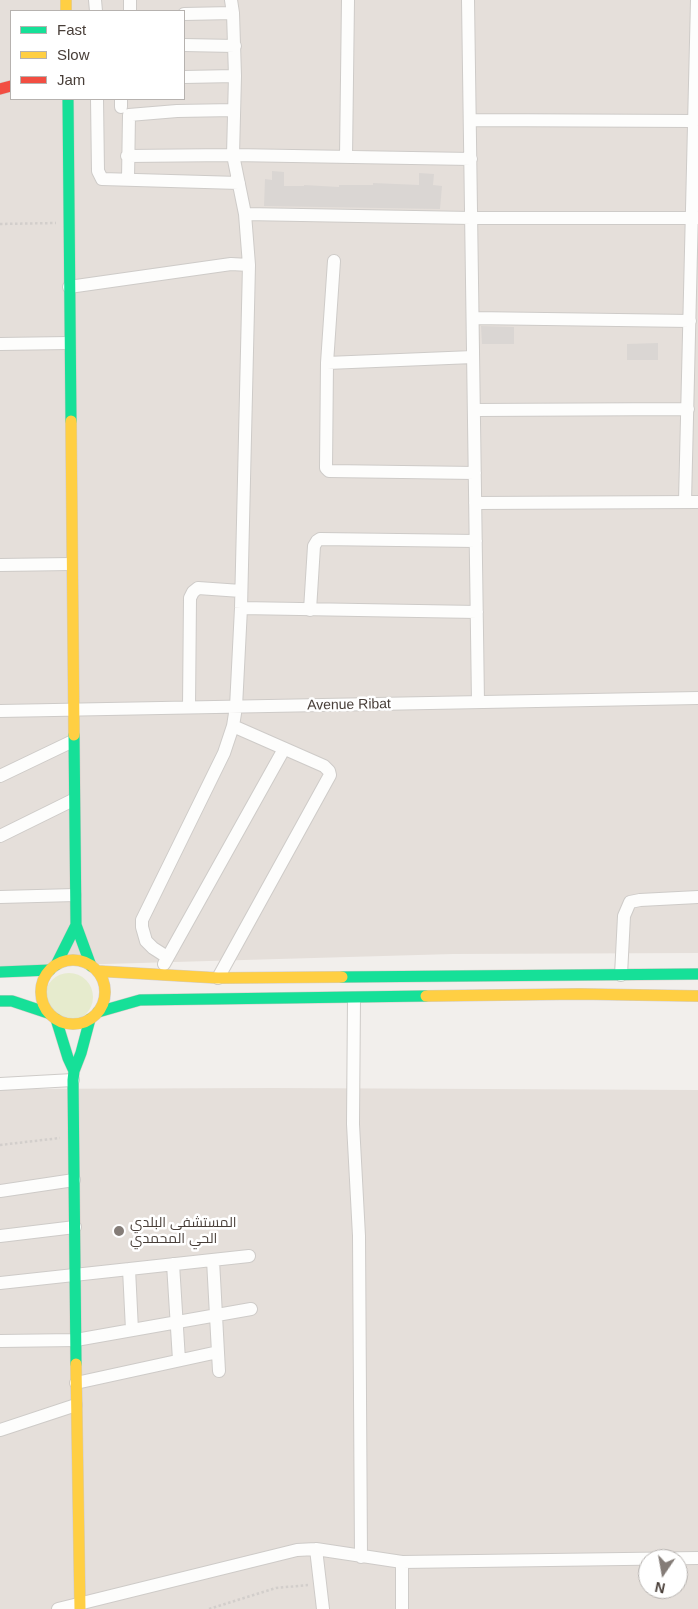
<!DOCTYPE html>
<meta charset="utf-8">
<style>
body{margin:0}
#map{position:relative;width:698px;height:1609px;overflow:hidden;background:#f2efec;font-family:Helvetica,sans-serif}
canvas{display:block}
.legend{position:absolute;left:10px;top:10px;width:175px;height:90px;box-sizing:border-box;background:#fff;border:1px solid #b6b2af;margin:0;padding:6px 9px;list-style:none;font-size:15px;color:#483e38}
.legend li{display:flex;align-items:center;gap:10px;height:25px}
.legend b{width:25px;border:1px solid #b6b2af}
.north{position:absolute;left:638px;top:1549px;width:50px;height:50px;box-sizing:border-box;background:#fff;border:1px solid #b6b2af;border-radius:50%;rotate:192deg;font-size:14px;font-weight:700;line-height:20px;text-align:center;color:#483e38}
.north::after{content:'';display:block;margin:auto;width:18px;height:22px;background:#847c77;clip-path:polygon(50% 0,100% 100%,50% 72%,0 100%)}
</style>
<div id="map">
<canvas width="698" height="1609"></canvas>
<ul class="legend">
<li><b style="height:6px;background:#16e098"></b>Fast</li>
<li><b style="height:6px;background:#ffcf43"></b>Slow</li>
<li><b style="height:6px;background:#f24e42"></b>Jam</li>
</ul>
<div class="north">N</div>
</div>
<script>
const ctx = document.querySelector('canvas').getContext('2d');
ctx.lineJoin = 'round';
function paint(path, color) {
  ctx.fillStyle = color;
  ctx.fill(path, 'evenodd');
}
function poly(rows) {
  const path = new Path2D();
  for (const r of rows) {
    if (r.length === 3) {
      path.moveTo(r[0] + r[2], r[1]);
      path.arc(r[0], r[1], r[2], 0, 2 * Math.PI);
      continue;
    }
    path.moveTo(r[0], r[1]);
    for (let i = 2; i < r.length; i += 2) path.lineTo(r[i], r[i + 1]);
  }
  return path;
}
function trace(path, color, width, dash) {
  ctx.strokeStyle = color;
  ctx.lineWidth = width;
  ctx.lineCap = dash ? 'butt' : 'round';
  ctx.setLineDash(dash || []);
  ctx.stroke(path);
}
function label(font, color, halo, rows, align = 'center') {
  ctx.font = font + ' Helvetica,Cairo,sans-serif';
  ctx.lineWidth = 5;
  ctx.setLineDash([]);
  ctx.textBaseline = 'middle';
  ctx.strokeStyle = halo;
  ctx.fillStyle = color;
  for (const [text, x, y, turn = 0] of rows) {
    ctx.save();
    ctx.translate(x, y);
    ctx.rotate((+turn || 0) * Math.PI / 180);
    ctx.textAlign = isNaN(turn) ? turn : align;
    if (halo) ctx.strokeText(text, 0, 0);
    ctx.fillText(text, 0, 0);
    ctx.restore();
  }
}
paint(poly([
 [0,0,698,0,698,953,453,954,0,967],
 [11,11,184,11,184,99,11,99],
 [273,1088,698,1090,698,1609,0,1609,0,1089],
 [648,1559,678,1559,678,1589,648,1589]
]), '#e5dfda');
paint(poly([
 [69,997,24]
]), '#e6ebcd');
paint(poly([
 [272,171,284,172,284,186,304,186,304,185,339,187,339,185,373,185,373,183,419,185,419,173,434,174,433,185,442,186,440,209,264,206,265,179,272,180],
 [481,326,514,327,514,344,482,344],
 [658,343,658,360,627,360,627,344]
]), '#dad6d3');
const street = poly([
 [95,0,96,11],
 [130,0,130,11],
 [468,0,478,702],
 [184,14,233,13],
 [184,45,235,46],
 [184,77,235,76],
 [97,99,98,171,102,179,239,183],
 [121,107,121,99],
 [470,120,694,121],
 [127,156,233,155,471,159],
 [346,157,348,0],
 [128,179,129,115,177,111,234,110],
 [245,214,471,218,698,218],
 [69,287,231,264,249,265],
 [473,318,690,321],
 [0,344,69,343],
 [473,357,327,363,326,468,329,471,475,473],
 [327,363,334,261],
 [474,410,688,409],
 [685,502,697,0],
 [475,503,698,502],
 [0,565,71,564],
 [241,608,477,612],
 [310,610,314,546,317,541,320,539,476,541],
 [189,707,190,598,193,592,198,588,241,591],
 [0,711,698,698],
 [0,776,73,741],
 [0,836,73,800],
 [0,897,75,895],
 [167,957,153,948,146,941,142,927,142,920,224,753,233,726,236,707,241,608,249,265,245,214,233,155,235,76,233,13,231,0],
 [164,964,284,749],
 [621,975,624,916,630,902,640,900,698,897],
 [218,978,330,775,329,771,324,766,233,726],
 [354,998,353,1124,359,1236,361,1557],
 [0,1084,73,1080],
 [0,1191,74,1180],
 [0,1236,75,1227],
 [213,1260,219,1371],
 [173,1264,179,1360],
 [129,1269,132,1330],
 [0,1283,249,1256],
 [0,1341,76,1340,251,1309],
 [76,1383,218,1352],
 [0,1430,76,1405],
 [316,1549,323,1609],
 [58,1609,297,1550,316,1549,402,1562,698,1558],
 [402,1609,402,1562]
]);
const fast = poly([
 [68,99,71,421],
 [74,735,76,925,91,966],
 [56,965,76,925],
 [0,972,50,970],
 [342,977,698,974],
 [0,1001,12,1001,48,1013],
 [98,1012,140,1000,426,996],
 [56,1019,68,1058,74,1071],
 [76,1364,73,1080,74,1071,81,1053,90,1019]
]);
const slow = poly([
 [66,0,66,11],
 [71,421,74,735],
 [73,992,32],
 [97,971,218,978,342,977],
 [426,996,579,994,698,996],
 [76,1364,80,1609]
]);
const jam = poly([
 [0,89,11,86]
]);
trace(street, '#cecbc8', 14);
trace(fast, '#d2cbc5', 12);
trace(slow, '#d2cbc5', 12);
trace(jam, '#d2cbc5', 12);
trace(poly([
 [0,224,56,223],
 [0,1145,60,1138],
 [209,1609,276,1588,308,1585]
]), '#d2cecb', 2.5, [2.5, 2.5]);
trace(street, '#fdfdfc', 12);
trace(fast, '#16e098', 11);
trace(slow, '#ffcf43', 11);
trace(jam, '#f24e42', 11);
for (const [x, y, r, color] of [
 [119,1231,6,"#847c77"]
]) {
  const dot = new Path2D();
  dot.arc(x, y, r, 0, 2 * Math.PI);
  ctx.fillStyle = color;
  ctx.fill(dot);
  trace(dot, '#fff', 2);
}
label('14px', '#483e38', '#fff', [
 ["Avenue Ribat",349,705,-1]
]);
label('14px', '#483e38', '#fff', [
 ["المستشفى البلدي",130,1223],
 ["الحي المحمدي",130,1239]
], 'left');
</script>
